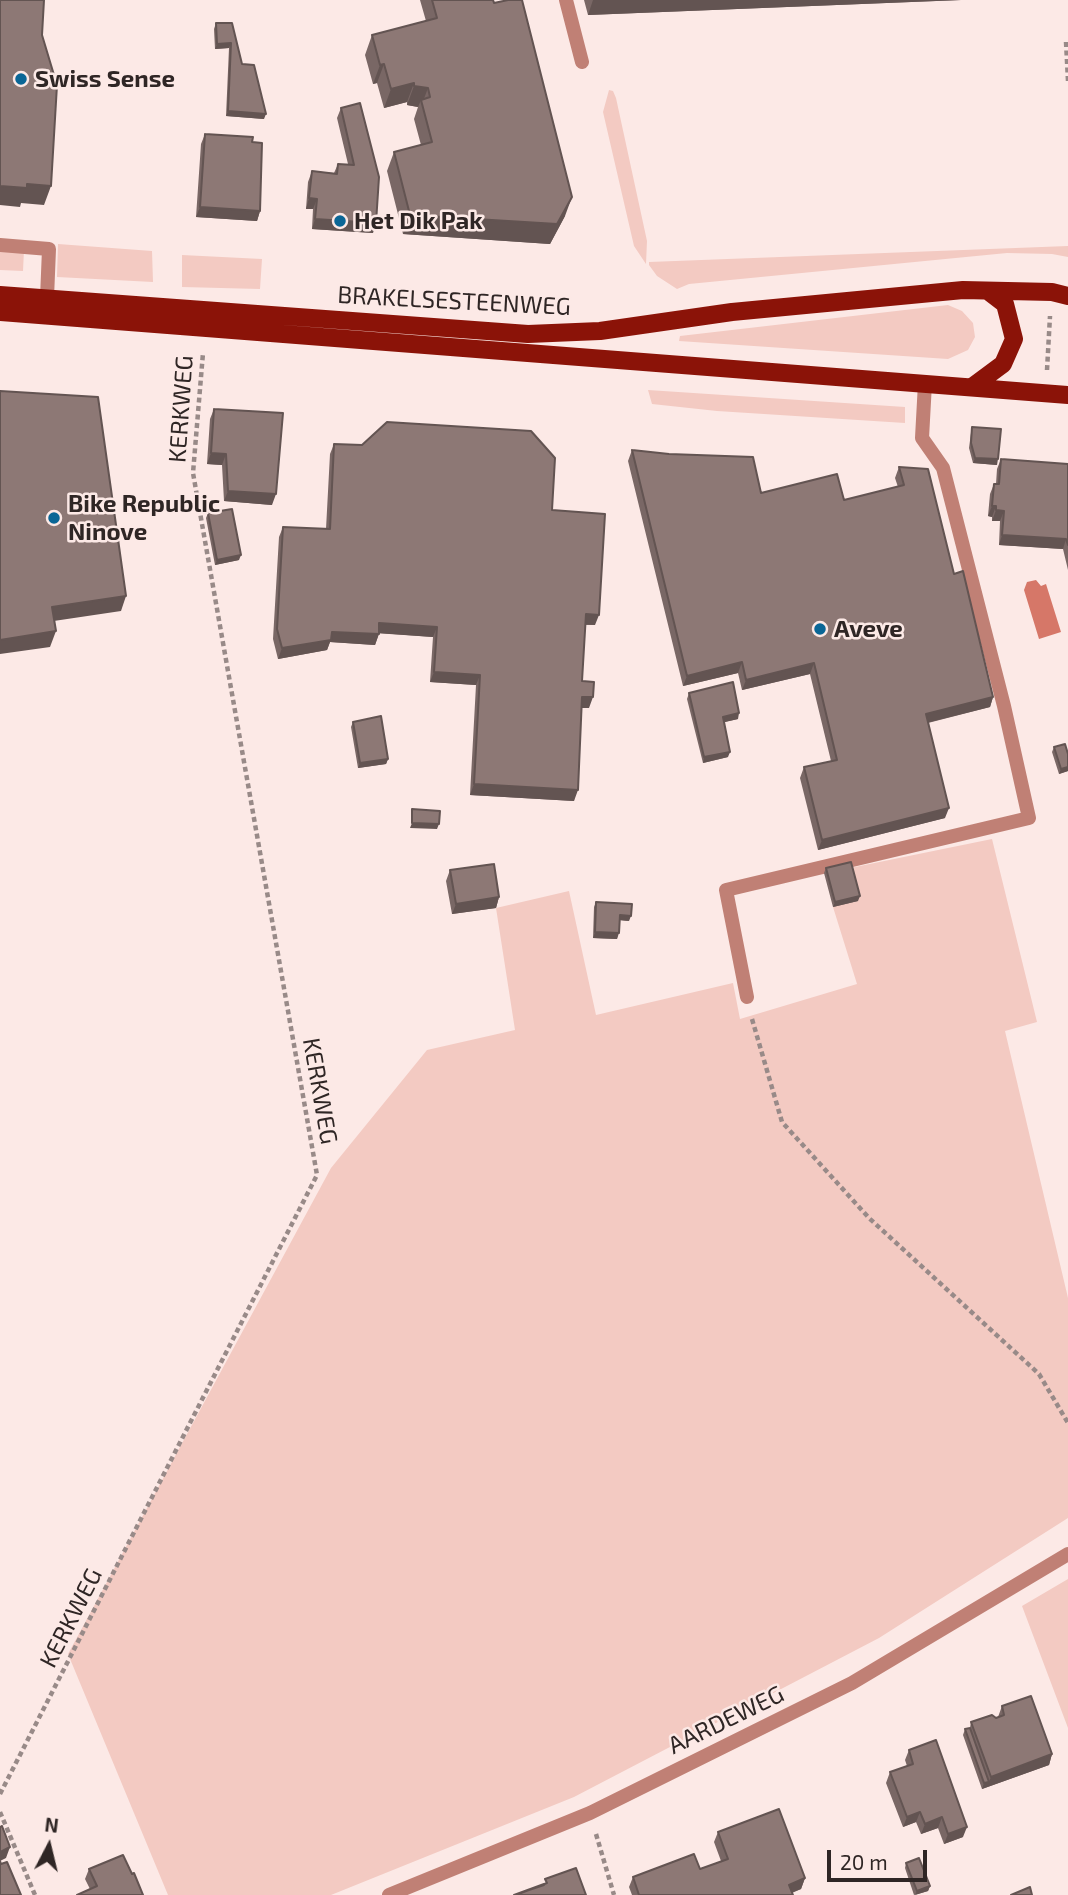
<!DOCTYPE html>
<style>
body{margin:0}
#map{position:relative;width:1068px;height:1895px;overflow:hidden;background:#fce9e6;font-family:"Exo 2",sans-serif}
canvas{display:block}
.north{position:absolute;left:14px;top:1811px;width:70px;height:70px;-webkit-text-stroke:5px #fce9e6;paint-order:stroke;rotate:7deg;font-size:19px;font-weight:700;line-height:28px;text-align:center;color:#2f2625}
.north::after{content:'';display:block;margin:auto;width:24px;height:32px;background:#2f2625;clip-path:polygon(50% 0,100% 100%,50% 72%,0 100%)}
.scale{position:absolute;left:827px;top:1850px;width:100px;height:32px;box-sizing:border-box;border:4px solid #2f2625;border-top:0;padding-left:9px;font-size:21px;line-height:24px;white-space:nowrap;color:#2f2625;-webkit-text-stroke:5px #fce9e6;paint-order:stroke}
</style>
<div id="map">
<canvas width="1068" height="1895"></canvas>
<div class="north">N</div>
<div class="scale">20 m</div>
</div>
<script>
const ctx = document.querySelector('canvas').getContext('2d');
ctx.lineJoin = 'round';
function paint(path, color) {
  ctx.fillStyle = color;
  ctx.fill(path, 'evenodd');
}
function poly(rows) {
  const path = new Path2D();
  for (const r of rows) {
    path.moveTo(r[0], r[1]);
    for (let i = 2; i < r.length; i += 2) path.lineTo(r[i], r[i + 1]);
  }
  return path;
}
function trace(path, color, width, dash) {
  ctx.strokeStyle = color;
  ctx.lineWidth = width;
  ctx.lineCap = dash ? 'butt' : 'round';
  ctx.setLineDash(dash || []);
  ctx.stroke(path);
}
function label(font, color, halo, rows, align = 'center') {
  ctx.font = font + ' "Exo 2",sans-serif';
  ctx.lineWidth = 5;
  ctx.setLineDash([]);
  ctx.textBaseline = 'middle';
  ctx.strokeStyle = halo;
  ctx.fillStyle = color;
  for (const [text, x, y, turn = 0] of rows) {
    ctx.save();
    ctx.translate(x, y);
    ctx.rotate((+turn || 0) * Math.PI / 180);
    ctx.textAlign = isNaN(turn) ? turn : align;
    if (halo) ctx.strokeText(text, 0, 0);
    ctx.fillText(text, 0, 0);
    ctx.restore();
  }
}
paint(poly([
 [609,90,613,91,616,98,647,241,646,264,634,246,603,112],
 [58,244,152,251,153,282,57,277],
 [1068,246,1068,257,1052,254,1007,253,689,284,677,289,657,276,649,265,649,262],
 [0,249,24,250,23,271,0,270],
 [182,255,262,259,260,289,182,287],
 [948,305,962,311,973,323,975,337,968,350,948,359,679,341,680,336],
 [648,390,905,407,905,423,717,411,652,404],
 [992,839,1037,1022,1005,1031,1068,1298,1068,1518,879,1638,574,1797,331,1895,168,1895,68,1654,331,1168,427,1050,515,1030,496,908,569,891,596,1015,733,983,740,1019,857,984,833,907,850,868],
 [1068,1579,1068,1728,1022,1606]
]), '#f3cac2');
paint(poly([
 [1036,580,1041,586,1046,584,1061,632,1039,639,1024,590,1027,582]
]), '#d67768');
trace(poly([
 [1066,42,1068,81],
 [1047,370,1050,316],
 [752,1019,782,1122,869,1218,1039,1374,1068,1423],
 [0,1794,317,1175,193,473,203,353],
 [0,1812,35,1895],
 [596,1834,614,1895]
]), '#988a88', 4.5, [5, 3.5]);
trace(poly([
 [566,0,582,62],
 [0,245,49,249,47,298],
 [747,997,726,890,1029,818,1004,706,943,468,922,438,925,383]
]), '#c08075', 14);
trace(poly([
 [389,1895,590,1813,852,1683,1068,1554]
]), '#c08075', 14);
trace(poly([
 [0,295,528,334,600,331,732,312,963,290,1052,292,1068,296],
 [0,312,1068,395],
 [972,387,1003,364,1014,339,1005,304,988,291]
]), '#8b1308', 18);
paint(poly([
 [420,0,493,0,565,216,550,244,403,234,387,171,394,152,421,145,414,119,418,107,407,105,407,102,384,108,377,83,373,84,365,55,372,35,426,21],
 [584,0,961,0,588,15],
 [216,23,232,23,242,64,264,119,226,116,229,48,215,49,214,29],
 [341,108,373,233,312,229,313,209,306,209,308,182,312,171,334,173,338,164,348,164,337,118],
 [205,134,252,142,260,211,257,221,196,217,201,144],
 [214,409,272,505,224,501,222,465,207,464,210,419],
 [972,427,997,465,973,463,969,448,971,433],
 [334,444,552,510,595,625,585,625,582,681,589,708,582,708,574,801,470,795,476,685,430,682,433,637,379,633,375,645,330,642,327,650,278,659,273,639,279,537,283,527,326,529,330,454],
 [632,450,761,493,844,500,898,487,895,478,899,467,954,574,993,697,990,707,928,723,945,818,818,850,800,778,804,767,831,761,810,674,742,690,738,673,683,686,628,461],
 [1001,459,1068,464,1068,570,1063,549,999,545,1000,521,992,521,992,517,988,516,990,494,994,484,996,484,997,469],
 [208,513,239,560,215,565,206,518],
 [689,693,738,719,724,722,728,757,703,763,687,699],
 [353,722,388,759,386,764,358,768,351,727],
 [1054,747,1068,754,1068,771,1059,774,1052,752],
 [826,868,858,901,833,907,824,873],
 [450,870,499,897,496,908,452,914,446,881],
 [596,902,629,921,620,920,617,939,593,938,594,907],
 [1002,1706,1052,1754,1049,1765,982,1789,963,1735,965,1729,970,1728,971,1722,998,1717],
 [909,1750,963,1837,944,1844,938,1828,921,1834,916,1822,903,1827,886,1783,890,1772,907,1766,905,1760],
 [718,1832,805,1878,801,1889,792,1893,793,1895,632,1895,629,1887,633,1877,700,1869,721,1861,714,1842],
 [906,1863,930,1886,928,1891,914,1895,905,1868],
 [89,1869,132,1874,90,1889,85,1879]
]), '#796765');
paint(poly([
 [593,0,961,0,588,15],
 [231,43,229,48,215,49,217,44],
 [384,64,377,83,373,84,380,65],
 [414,83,407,102,384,108,391,89],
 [414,86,428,88,422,104,421,100,418,107,407,105],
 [228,111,266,114,264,119,226,116],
 [27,184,51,186,44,205,21,203,20,207,0,205,0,186],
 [572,197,565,216,550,244,403,234,410,215],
 [309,198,317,199,313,209,306,209],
 [200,207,260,211,257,221,196,217],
 [315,219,376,223,373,233,312,229],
 [211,453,226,454,222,465,207,464],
 [975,458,998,459,997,465,973,463],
 [228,491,276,494,272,505,224,501],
 [992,506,996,506,992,517,988,516],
 [996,510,1004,511,1000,521,992,521],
 [1002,535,1066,539,1063,549,999,545],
 [241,555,239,560,215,565,217,560],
 [126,596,121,611,47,622,52,607],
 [586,614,599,615,595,625,582,624],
 [379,623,437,627,433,637,375,633],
 [56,631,50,647,0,654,0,640],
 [332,632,379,634,375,645,330,642,327,650,278,659,282,648],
 [742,662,738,673,683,686,687,676],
 [814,663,810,674,742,690,746,680],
 [434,672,480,675,476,685,430,682],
 [582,697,593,697,589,708,579,708],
 [993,697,990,707,922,724,926,714],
 [739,713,738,719,721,723,723,717],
 [730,752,728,757,703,763,704,757],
 [388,759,386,764,358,768,360,763],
 [1068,767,1068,771,1059,774,1061,769],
 [474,784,578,790,574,801,470,795],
 [949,808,945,818,818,850,822,840],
 [412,823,439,824,437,829,410,828],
 [860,896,858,901,833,907,835,902],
 [499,897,496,908,452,914,456,904],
 [620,915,631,916,629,921,618,920],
 [595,932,619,933,617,939,593,938],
 [1052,1754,1049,1765,982,1789,984,1783,989,1782,991,1777],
 [920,1812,916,1822,903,1827,907,1817],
 [942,1817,938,1828,921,1834,925,1824],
 [967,1827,963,1837,944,1844,948,1834],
 [10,1847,6,1858,0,1861,0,1852],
 [805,1878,801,1889,785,1895,789,1885],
 [930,1886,928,1891,915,1895,917,1891]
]), '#635452');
const building = poly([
 [0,0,44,0,42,35,57,85,51,186,27,184,27,188,0,186,0,0],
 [432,0,493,0,494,3,508,0,522,0,572,197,557,224,410,215,394,152,432,142,421,100,430,97,428,88,414,86,414,83,391,89,384,64,380,65,372,35,437,18,432,0],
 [216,23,232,23,242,64,254,65,266,114,228,111,231,43,217,44,216,23],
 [360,103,379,177,376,223,315,219,317,199,309,198,312,171,337,174,338,164,354,165,341,108,360,103],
 [205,134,253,137,252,142,262,143,260,211,200,207,205,134],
 [0,391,98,397,126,596,52,607,56,631,0,640,0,391],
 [214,409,283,413,276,494,228,491,226,454,211,453,214,409],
 [387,422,531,431,555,458,552,510,605,514,599,615,586,614,582,681,594,682,593,697,582,697,578,790,474,784,480,675,434,672,437,627,379,623,379,634,332,632,331,640,282,648,277,629,283,527,330,529,334,444,362,445,387,422],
 [972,427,1001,429,998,459,975,458,971,443,972,427],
 [632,450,669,454,753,457,761,493,837,474,844,500,904,485,899,467,928,469,954,574,963,571,993,697,926,714,949,808,822,840,804,767,837,760,814,663,746,680,742,662,687,676,632,450],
 [1001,459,1068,464,1068,545,1066,539,1002,535,1004,511,996,510,996,506,992,506,994,484,999,484,1001,459],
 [232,509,241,555,217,560,208,513,232,509],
 [733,682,739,713,723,717,730,752,704,757,689,693,733,682],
 [381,716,388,759,360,763,353,722,381,716],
 [1065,744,1068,754,1068,767,1061,769,1054,747,1065,744],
 [412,809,440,811,439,824,412,823,412,809],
 [851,862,860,896,835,902,826,868,851,862],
 [494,864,499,897,456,904,450,870,494,864],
 [596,902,632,904,631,916,620,915,619,933,595,932,596,902],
 [1031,1696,1052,1754,991,1777,971,1722,992,1715,996,1718,1004,1715,1002,1706,1031,1696],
 [970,1728,989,1782,984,1783,965,1729,970,1728],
 [936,1740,967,1827,948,1834,942,1817,925,1824,920,1812,907,1817,890,1772,913,1764,909,1750,936,1740],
 [779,1809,805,1878,789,1885,793,1895,639,1895,633,1877,694,1854,700,1869,728,1859,718,1832,779,1809],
 [2,1826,10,1847,0,1852,0,1827,2,1826],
 [123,1855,132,1874,134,1873,143,1895,77,1895,97,1886,89,1869,123,1855],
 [919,1858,930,1886,917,1891,906,1863,919,1858],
 [0,1861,1,1864,7,1862,21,1895,0,1895,0,1861],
 [576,1868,586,1895,516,1895,547,1883,545,1879,576,1868],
 [544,1884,544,1885,514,1895,544,1884],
 [1030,1887,1032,1895,1011,1895,1030,1887]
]);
paint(building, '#8d7875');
trace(building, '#635452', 2);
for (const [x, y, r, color] of [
 [21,79,7,"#0a6696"],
 [340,221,7,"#0a6696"],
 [54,518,7,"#0a6696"],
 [820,629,7,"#0a6696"]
]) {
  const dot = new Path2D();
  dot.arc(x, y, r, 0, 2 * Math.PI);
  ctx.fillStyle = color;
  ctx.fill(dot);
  trace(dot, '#fce9e6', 2.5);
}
label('bold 24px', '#2f2625', '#fce9e6', [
 ["Swiss Sense",35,79],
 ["Het Dik Pak",354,221],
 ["Bike Republic",68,504],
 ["Ninove",68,532],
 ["Aveve",834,629]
], 'left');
label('24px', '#2f2625', '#fce9e6', [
 ["BRAKELSESTEENWEG",454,301,3],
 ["KERKWEG",181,409,-86],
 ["KERKWEG",320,1091,80],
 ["KERKWEG",71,1618,-63],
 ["AARDEWEG",726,1720,-26]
]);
</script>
